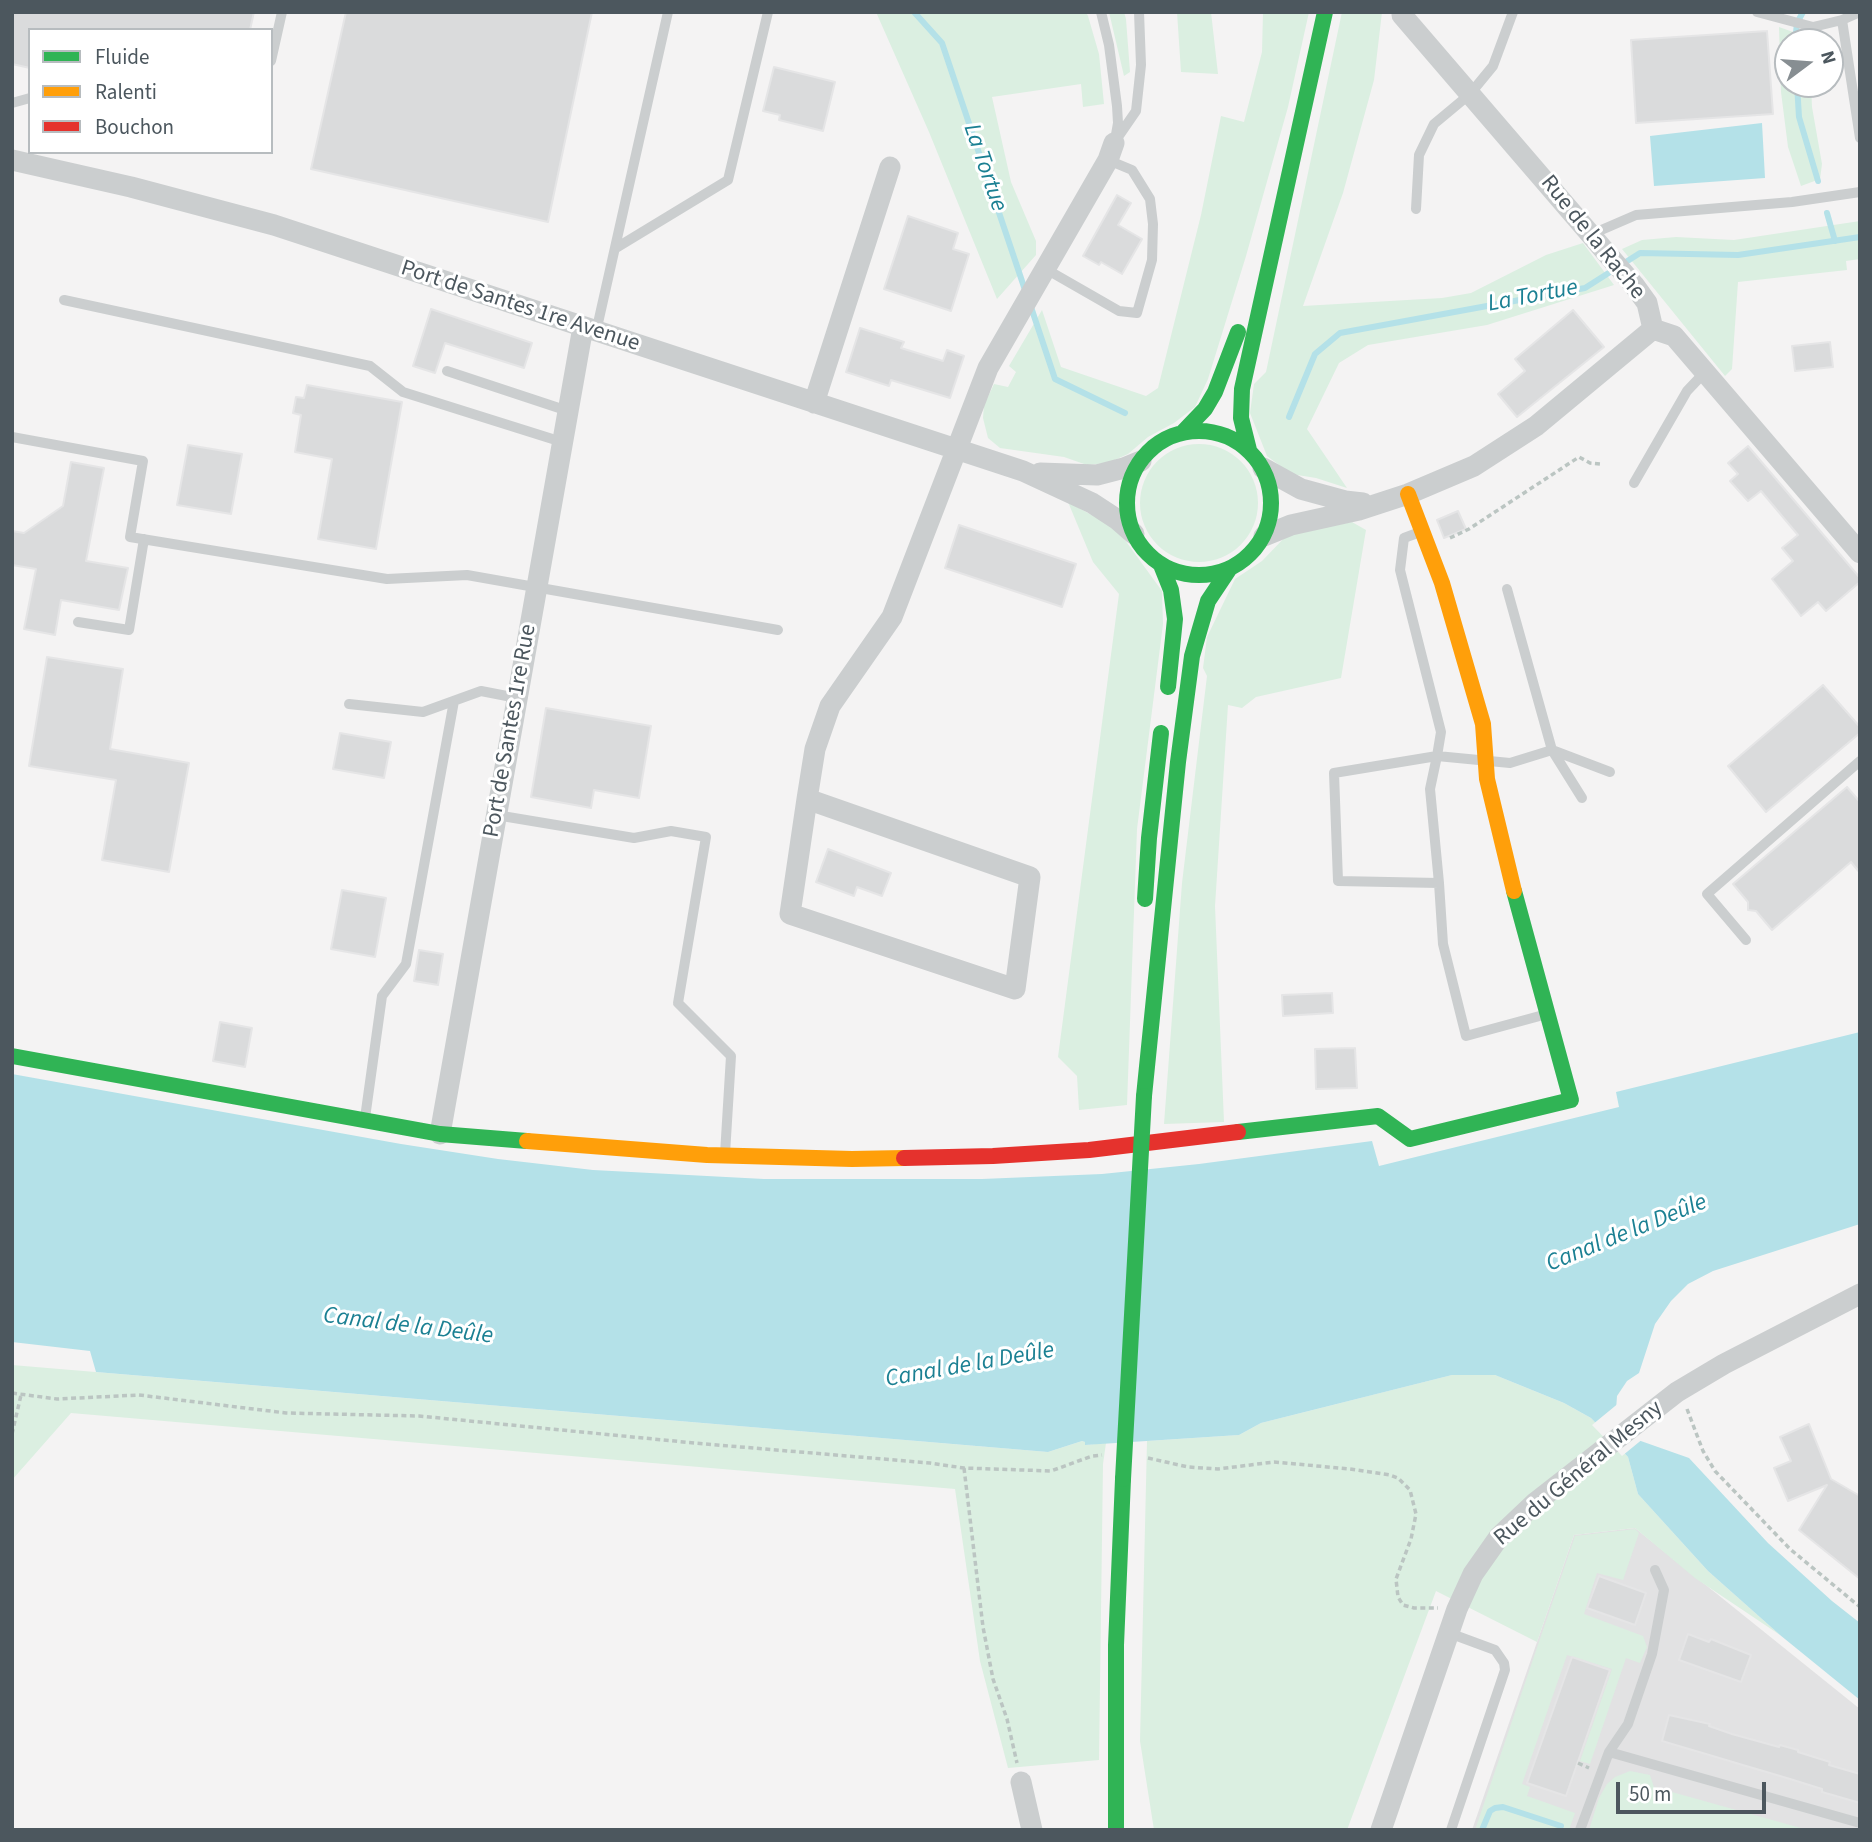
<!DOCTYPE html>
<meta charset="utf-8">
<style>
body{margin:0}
#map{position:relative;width:1872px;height:1842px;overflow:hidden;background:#f4f3f3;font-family:"Source Sans 3",sans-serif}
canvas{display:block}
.frame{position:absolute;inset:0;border:14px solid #4c575e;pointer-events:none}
.legend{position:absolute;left:28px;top:28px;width:245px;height:126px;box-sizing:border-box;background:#fff;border:2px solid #b7bcbf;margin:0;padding:9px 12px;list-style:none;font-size:21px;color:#4c575e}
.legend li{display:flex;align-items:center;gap:14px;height:35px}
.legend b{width:35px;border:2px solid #b7bcbf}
.north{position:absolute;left:1774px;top:28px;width:70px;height:70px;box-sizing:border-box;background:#fff;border:2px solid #b7bcbf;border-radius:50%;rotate:74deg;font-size:19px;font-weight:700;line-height:28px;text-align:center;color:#4c575e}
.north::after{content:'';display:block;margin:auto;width:24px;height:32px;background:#878e92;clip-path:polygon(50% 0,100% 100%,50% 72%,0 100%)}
.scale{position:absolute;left:1616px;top:1782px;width:150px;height:32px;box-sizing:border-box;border:4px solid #4c575e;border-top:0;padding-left:9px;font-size:21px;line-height:24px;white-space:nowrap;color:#4c575e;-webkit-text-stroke:5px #fff;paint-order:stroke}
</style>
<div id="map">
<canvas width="1872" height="1842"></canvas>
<div class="frame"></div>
<ul class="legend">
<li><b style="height:9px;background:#30b455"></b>Fluide</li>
<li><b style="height:9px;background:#ff9f0a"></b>Ralenti</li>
<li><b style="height:9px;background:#e5322d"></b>Bouchon</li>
</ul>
<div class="north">N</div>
<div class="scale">50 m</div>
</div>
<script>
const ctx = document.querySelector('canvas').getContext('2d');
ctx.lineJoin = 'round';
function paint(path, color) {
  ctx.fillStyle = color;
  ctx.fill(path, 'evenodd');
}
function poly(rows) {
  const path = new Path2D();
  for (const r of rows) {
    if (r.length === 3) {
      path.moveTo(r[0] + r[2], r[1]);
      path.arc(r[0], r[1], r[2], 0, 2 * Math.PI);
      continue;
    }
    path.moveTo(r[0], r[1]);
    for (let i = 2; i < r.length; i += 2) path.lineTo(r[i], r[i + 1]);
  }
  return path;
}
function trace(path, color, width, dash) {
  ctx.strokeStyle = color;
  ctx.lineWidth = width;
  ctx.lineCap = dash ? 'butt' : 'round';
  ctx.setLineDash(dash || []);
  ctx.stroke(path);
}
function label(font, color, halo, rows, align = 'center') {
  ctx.font = font + ' "Source Sans 3",sans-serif';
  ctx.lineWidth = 6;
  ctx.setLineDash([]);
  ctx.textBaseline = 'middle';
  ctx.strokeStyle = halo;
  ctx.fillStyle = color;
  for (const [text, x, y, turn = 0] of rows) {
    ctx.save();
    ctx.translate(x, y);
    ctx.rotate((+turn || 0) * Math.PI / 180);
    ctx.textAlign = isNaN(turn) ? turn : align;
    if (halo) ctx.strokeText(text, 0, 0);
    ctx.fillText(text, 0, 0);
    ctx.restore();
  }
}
paint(poly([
 [1635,1528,1860,1709,1860,1830,1472,1830,1574,1535]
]), '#e2e2e3');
paint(poly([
 [876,12,1086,12,1088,16,1099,54,1104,104,1083,107,1081,84,992,97,1011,182,1036,241,1036,255,997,299,929,132],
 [1109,12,1124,12,1126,19,1130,72,1124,76],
 [1177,12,1211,12,1218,74,1181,72],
 [1263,12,1309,12,1288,107,1246,256,1208,379,1195,407,1174,423,1148,437,1128,454,1108,463,1087,465,1064,457,1000,448,988,438,983,418,984,405,994,384,1008,387,1016,372,1009,366,1042,310,1061,367,1146,396,1158,388,1201,215,1221,116,1244,122,1262,52],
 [1342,12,1382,12,1374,80,1343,193,1303,306,1442,298,1471,293,1546,255,1583,243,1614,285,1487,325,1368,345,1339,363,1307,429,1347,488,1316,478,1291,474,1267,456,1250,413,1254,384,1266,372],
 [1779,27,1810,38,1810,42,1788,42,1788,84,1811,84,1812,107,1822,164,1820,179,1801,186,1788,147,1781,92],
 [1860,221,1860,259,1846,261,1847,270,1738,282,1732,369,1725,376,1622,249,1642,240,1676,237,1734,240],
 [1199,503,59],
 [1068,502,1117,529,1162,591,1163,624,1137,829,1127,1105,1079,1110,1077,1076,1058,1057,1119,594,1093,562],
 [1352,522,1366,530,1341,678,1256,697,1242,708,1228,705,1215,906,1224,1122,1164,1124,1182,883,1207,676,1203,668,1207,637,1235,579,1262,561,1288,534],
 [12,1365,1048,1452,1082,1441,1085,1442,1086,1445,1106,1443,1103,1464,1099,1760,1008,1768,980,1661,955,1489,71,1413,12,1480],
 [1452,1375,1495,1375,1564,1403,1591,1418,1628,1457,1638,1494,1708,1571,1780,1635,1695,1578,1635,1528,1574,1535,1537,1642,1436,1591,1347,1830,1154,1830,1140,1741,1147,1441,1239,1435,1261,1423],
 [1635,1529,1639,1533,1623,1580,1597,1573,1584,1614,1643,1636,1647,1647,1640,1663,1626,1658,1590,1764,1580,1761,1612,1669,1567,1655,1522,1784,1530,1787,1527,1796,1575,1813,1569,1830,1475,1830,1575,1536],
 [1630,1771,1650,1775,1654,1787,1808,1830,1589,1830,1599,1798,1607,1784,1615,1777]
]), '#dbefe1');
paint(poly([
 [1762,123,1765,178,1654,186,1650,136],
 [1860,1032,1860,1224,1713,1271,1688,1284,1671,1301,1655,1324,1639,1373,1627,1381,1617,1396,1616,1410,1638,1440,1689,1458,1768,1543,1832,1601,1860,1623,1860,1700,1780,1635,1708,1571,1638,1494,1628,1457,1591,1418,1564,1403,1495,1375,1452,1375,1261,1423,1239,1435,1085,1445,1085,1442,1082,1441,1048,1452,96,1372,90,1351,12,1342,12,1074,401,1144,498,1159,593,1170,764,1179,982,1179,1102,1174,1199,1164,1372,1141,1379,1166,1619,1107,1616,1092]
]), '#b4e1e8');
paint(poly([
 [1620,1402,1620,1409,1626,1425,1644,1438,1622,1456,1592,1425]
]), '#f4f3f3');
trace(poly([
 [914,12,942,43,1026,293],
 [1795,42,1797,23,1803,12],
 [1797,84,1799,117,1818,181],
 [1827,213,1835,241],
 [1031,307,1055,379,1125,413],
 [1289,417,1315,354,1340,333,1585,288,1640,253,1738,255,1860,237],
 [1482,1830,1490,1811,1495,1808,1503,1807,1561,1826]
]), '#b4e1e8', 6);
const building = poly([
 [12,12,254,12,250,30,30,30,30,68,12,64,12,12],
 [346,12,592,12,548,222,311,169,346,12],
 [1767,31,1773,114,1636,123,1631,40,1767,31],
 [774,67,835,82,823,131,779,120,780,115,763,111,774,67],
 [1117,195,1131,203,1118,225,1142,239,1122,274,1101,262,1099,265,1083,256,1117,195],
 [908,216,958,233,953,249,969,254,951,311,884,289,908,216],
 [431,309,532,343,524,368,445,343,435,373,413,366,431,309],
 [1573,310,1604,347,1517,417,1498,394,1525,371,1515,359,1573,310],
 [860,328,904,342,901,348,943,361,947,350,964,356,950,398,891,380,889,386,846,372,860,328],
 [1830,342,1833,367,1795,371,1792,346,1830,342],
 [307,385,402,402,376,549,318,539,332,459,295,452,301,415,293,413,296,397,304,398,307,385],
 [188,445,242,454,231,514,177,505,188,445],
 [1748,446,1860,578,1860,582,1826,611,1818,602,1801,616,1772,579,1793,561,1782,548,1798,535,1761,491,1748,501,1730,481,1738,474,1728,463,1748,446],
 [71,462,104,468,86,561,128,568,119,610,61,600,55,635,24,629,36,569,12,565,12,531,24,533,63,506,71,462],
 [1458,511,1466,529,1444,538,1437,520,1458,511],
 [959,525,1076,564,1062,607,945,568,959,525],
 [47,657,123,669,110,749,189,763,169,872,102,860,116,780,29,766,47,657],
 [1823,685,1860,727,1860,733,1766,812,1728,766,1823,685],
 [546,708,651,726,639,798,594,790,591,808,531,797,546,708],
 [340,733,391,742,384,778,333,769,340,733],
 [1847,787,1860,802,1860,873,1851,862,1772,930,1756,911,1748,910,1748,902,1733,884,1847,787],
 [828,849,891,873,882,896,857,887,854,896,816,882,828,849],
 [342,890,386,898,375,957,331,949,342,890],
 [419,950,443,954,438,985,414,981,419,950],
 [1332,993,1333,1013,1283,1016,1282,995,1332,993],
 [220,1022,252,1028,245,1067,213,1061,220,1022],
 [1355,1048,1357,1088,1316,1089,1315,1049,1355,1048],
 [1809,1424,1831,1479,1860,1496,1860,1579,1799,1530,1827,1485,1788,1501,1774,1468,1791,1461,1780,1437,1809,1424],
 [1599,1576,1646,1593,1635,1625,1587,1608,1599,1576],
 [1688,1634,1709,1642,1711,1639,1751,1655,1741,1682,1679,1660,1688,1634],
 [1572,1657,1610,1670,1566,1796,1527,1783,1572,1657],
 [1669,1715,1710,1724,1709,1726,1732,1734,1779,1747,1780,1745,1798,1750,1798,1752,1830,1762,1829,1765,1860,1774,1860,1803,1822,1792,1822,1789,1790,1779,1662,1741,1669,1715]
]);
paint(building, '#dadbdc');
trace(building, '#e5e5e6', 2);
trace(poly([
 [1450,538,1469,529,1579,457,1590,463,1601,464],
 [12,1393,57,1399,139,1395,286,1413,419,1416,694,1443,930,1463,964,1468,1051,1471,1092,1456,1102,1455],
 [1687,1409,1703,1451,1715,1471,1790,1549,1860,1607],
 [12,1434,21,1395],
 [1148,1458,1188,1467,1218,1469,1274,1462,1350,1469,1390,1475,1398,1478,1410,1490,1416,1514,1411,1539,1396,1579,1398,1597,1403,1605,1414,1608,1438,1608],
 [964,1468,983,1627,993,1679,1007,1719,1017,1763],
 [1578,1763,1589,1768]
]), '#bbc5c2', 3.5, [5, 3.5]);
trace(poly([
 [1101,12,1109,45,1117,106,1118,123,1115,140],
 [1757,12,1813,27,1842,20],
 [1860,12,1842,20,1860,138],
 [271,61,282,12],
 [12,103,30,98],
 [1114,143,1136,111,1141,65,1139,12],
 [1416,209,1419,155,1434,124,1470,94,1493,66,1513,12],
 [1592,234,1636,215,1792,202,1860,192],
 [616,248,728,180,768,12],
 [1044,268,1119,311,1137,313,1152,260,1153,224,1150,199,1132,170,1108,160],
 [64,300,370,366,403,392,562,442],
 [596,332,668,12],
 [447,371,568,411],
 [12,437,143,461,130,537,387,579,467,575,778,630],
 [1634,483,1687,391,1705,372],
 [1420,532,1404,538,1400,570,1441,732,1437,756,1430,789,1439,883,1338,881,1334,773,1437,756,1510,763,1552,750,1610,772],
 [1507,589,1552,750,1582,798],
 [78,622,129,630,144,539],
 [349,704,423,712,481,691,517,698],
 [496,815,634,838,671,831,706,837,678,1003,731,1056,725,1154],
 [1439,883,1443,944,1466,1036,1547,1014],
 [1746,940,1707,894,1860,761],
 [365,1118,382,996,406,964,454,701],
 [1449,1633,1495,1650,1504,1663,1505,1670,1451,1830],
 [1609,1752,1860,1823],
 [1580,1830,1609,1752,1628,1724,1652,1654,1664,1590,1655,1570]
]), '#cbcecf', 10);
trace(poly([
 [1402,15,1634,285,1647,303,1653,329,1674,336,1860,553],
 [12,160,131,187,274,225,1023,471,1092,503,1118,520,1134,534],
 [814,403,890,167],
 [1263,468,1301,489,1345,501,1363,503],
 [1040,473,1097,475,1124,468,1141,461],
 [1264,536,1291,525,1359,510,1408,494,1474,466,1536,426,1653,329],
 [807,799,815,749,830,706,892,617,988,368,1108,160,1114,143],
 [807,799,1030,877,1015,989,790,914,807,799],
 [440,1134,583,327],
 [1021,1782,1032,1830],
 [1381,1830,1457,1609,1473,1574,1499,1537,1536,1502,1677,1392,1724,1364,1860,1294]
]), '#cbcecf', 21);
trace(poly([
 [1199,503,72],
 [1183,432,1205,409,1215,392,1238,332],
 [1249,450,1241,418,1242,389,1325,12],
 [1161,565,1171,590,1175,619,1168,687],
 [1145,899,1149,838,1161,733],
 [12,1056,440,1134,527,1141],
 [1144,1096,1178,762,1192,656,1208,601,1230,568],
 [1238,1132,1378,1116,1410,1139,1571,1100,1514,891],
 [1116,1830,1116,1645,1123,1479]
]), '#30b455', 16);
trace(poly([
 [1408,494,1442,583,1483,724,1487,779,1514,891],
 [527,1141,707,1155,852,1159,904,1158]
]), '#ff9f0a', 16);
trace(poly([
 [904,1158,993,1156,1089,1150,1238,1132]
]), '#e5322d', 16);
trace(poly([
 [1123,1479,1144,1096]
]), '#30b455', 16);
label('23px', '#4c575e', '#fff', [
 ["Rue de la Rache",1592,238,51],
 ["Port de Santes 1re Avenue",520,307,18],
 ["Port de Santes 1re Rue",511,731,-80],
 ["Rue du Général Mesny",1579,1474,-40]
]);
label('italic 24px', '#1b8093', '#fff', [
 ["La Tortue",984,168,71],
 ["La Tortue",1533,297,-11],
 ["Canal de la Deûle",1627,1234,-22],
 ["Canal de la Deûle",408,1327,7],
 ["Canal de la Deûle",970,1366,-10]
]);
</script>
